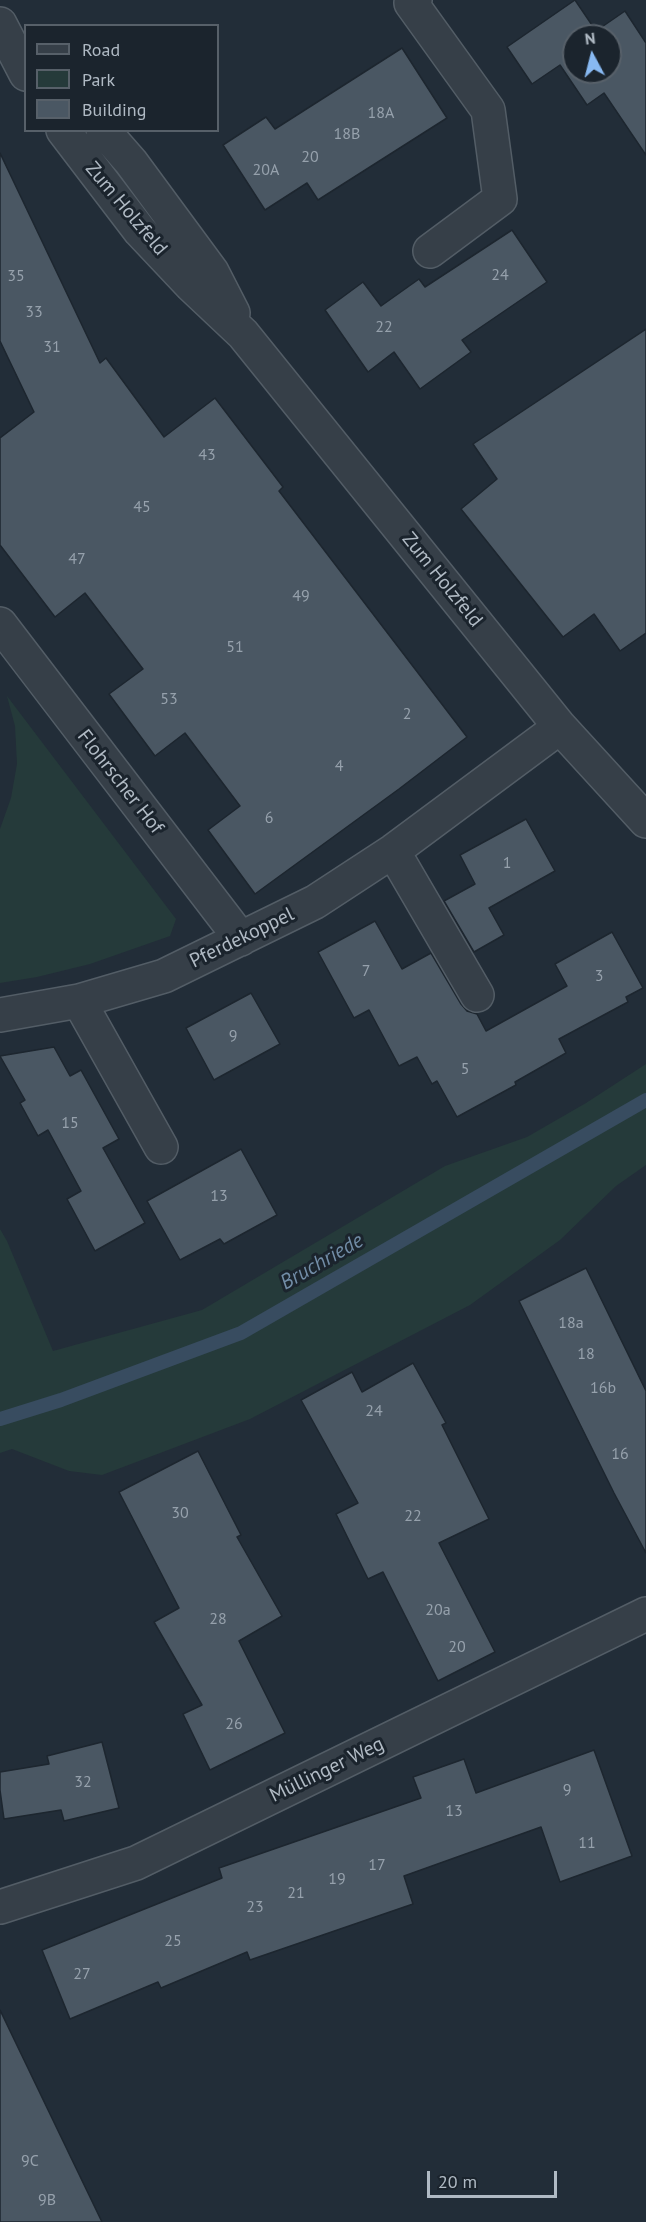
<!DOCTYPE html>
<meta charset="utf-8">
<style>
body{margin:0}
#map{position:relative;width:646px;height:2222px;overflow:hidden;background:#222d38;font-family:"PT Sans",sans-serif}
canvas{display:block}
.legend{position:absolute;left:24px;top:24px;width:195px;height:108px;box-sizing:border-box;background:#1b242d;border:2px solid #576069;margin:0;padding:8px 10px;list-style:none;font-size:18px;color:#b0bac4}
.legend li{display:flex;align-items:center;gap:12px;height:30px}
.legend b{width:30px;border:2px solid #576069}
.north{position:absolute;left:562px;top:24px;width:60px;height:60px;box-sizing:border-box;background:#1b242d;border:2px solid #576069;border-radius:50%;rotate:353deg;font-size:16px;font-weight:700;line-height:24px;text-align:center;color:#b0bac4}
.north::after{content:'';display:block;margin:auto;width:21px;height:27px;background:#88b9f2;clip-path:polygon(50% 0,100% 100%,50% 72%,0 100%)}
.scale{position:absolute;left:427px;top:2171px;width:130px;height:27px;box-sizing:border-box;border:3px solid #b0bac4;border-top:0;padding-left:8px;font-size:18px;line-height:21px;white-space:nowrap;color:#b0bac4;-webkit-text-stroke:4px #1b242d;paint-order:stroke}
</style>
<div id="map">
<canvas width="646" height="2222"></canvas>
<ul class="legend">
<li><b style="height:8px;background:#363f48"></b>Road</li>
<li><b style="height:16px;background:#253a3a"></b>Park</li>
<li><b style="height:16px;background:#4a5763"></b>Building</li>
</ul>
<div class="north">N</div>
<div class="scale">20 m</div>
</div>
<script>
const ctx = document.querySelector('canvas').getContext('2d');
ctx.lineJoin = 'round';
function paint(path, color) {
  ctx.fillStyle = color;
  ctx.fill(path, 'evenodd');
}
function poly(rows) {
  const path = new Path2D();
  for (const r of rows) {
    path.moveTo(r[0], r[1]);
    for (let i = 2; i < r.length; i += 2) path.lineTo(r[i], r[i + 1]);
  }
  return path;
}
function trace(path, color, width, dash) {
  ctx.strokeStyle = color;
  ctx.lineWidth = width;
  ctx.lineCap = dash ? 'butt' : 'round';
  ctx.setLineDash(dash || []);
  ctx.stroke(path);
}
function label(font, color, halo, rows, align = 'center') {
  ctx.font = font + ' "PT Sans",sans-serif';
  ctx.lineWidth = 6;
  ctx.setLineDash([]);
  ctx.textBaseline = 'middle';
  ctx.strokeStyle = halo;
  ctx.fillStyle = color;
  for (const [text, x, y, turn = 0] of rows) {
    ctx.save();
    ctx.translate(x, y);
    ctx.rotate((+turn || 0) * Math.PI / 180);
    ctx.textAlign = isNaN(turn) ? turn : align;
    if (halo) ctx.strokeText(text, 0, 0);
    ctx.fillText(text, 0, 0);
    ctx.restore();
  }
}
paint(poly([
 [7,696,176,919,170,936,90,964,37,977,0,983,0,829,11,798,17,764,15,726],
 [646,1064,646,1165,616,1186,560,1240,470,1305,250,1419,102,1475,69,1471,12,1449,0,1453,0,1229,7,1241,53,1351,202,1310,445,1166,527,1137,586,1103]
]), '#253a3a');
trace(poly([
 [0,1419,61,1400,241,1333,646,1100]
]), '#384c60', 14);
const building = poly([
 [575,0,596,31,625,11,646,43,646,155,604,93,587,105,560,65,532,84,507,47,575,0],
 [574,36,610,36,610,72,574,72,574,36],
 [402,48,447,118,318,200,307,183,265,210,223,145,266,117,275,129,402,48],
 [0,153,100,363,106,358,164,437,215,398,283,487,279,491,467,737,399,789,255,894,208,830,240,806,185,733,155,756,109,694,143,669,85,593,55,617,0,545,0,438,34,412,0,341,0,153],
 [512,230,547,282,462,340,471,352,420,389,394,352,368,372,325,310,363,282,381,306,419,279,425,287,512,230],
 [646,329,646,633,620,651,594,614,563,637,461,509,497,479,473,444,646,329],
 [526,819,555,871,489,908,504,935,474,952,444,901,475,884,460,855,526,819],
 [375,921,402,969,431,953,461,1004,467,1011,477,1014,486,1031,567,986,555,964,612,932,643,988,626,997,628,1002,559,1039,566,1053,515,1082,516,1085,457,1117,437,1081,432,1084,417,1057,399,1066,369,1010,354,1018,318,952,375,921],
 [251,993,280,1044,214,1080,186,1028,251,993],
 [54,1047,70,1076,81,1070,119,1139,103,1148,145,1223,95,1251,67,1199,81,1191,48,1130,38,1136,20,1103,25,1100,0,1056,54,1047],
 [241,1149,277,1215,224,1244,220,1239,180,1260,147,1201,241,1149],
 [586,1268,646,1391,646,1553,614,1493,519,1301,586,1268],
 [413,1363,446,1423,442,1425,489,1519,439,1543,495,1652,438,1681,383,1572,368,1579,336,1514,358,1503,301,1400,352,1372,362,1392,413,1363],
 [198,1451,241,1535,237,1537,282,1616,239,1641,285,1733,210,1770,183,1714,202,1705,154,1622,179,1608,119,1492,198,1451],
 [102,1742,119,1808,64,1821,61,1810,4,1819,0,1790,0,1772,49,1764,47,1756,102,1742],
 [594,1750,632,1856,560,1882,541,1827,404,1876,413,1904,250,1960,247,1952,161,1988,158,1982,70,2019,42,1950,222,1878,219,1868,421,1798,413,1777,464,1759,476,1793,594,1750],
 [0,2010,75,2166,102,2222,0,2222,0,2010]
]);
paint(building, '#4a5763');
trace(building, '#1d262f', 1.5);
const street = poly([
 [415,0,411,3,488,110,500,199,430,251],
 [0,24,26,74],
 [63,130,140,231,191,285,243,334,560,727,646,821],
 [103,130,131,162,212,272,233,313],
 [0,624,241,939],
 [393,851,477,995],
 [79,1001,161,1147],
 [0,1015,79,1001,164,976,315,902,393,851,560,727],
 [0,1907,136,1863,646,1614]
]);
trace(street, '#535d66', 36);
trace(street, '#363f48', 33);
label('16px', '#96a1ac', null, [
 ["18A",381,113],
 ["18B",347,134],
 ["20",310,157],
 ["20A",266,170],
 ["24",500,275],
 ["35",16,276],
 ["33",34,312],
 ["22",384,327],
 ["31",52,347],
 ["43",207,455],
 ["45",142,507],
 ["47",77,559],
 ["49",301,596],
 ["51",235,647],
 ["53",169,699],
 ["2",407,714],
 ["4",339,766],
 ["6",269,818],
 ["1",507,863],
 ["7",366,971],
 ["3",599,976],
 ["9",233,1036],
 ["5",465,1069],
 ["15",70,1123],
 ["13",219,1196],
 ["18a",571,1323],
 ["18",586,1354],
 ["16b",603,1388],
 ["24",374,1411],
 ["16",620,1454],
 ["30",180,1513],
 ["22",413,1516],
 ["20a",438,1610],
 ["28",218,1619],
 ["20",457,1647],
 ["26",234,1724],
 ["32",83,1782],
 ["9",567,1790],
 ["13",454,1811],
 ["11",587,1843],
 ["17",377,1865],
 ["19",337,1879],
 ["21",296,1893],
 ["23",255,1907],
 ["25",173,1941],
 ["27",82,1974],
 ["9C",30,2161],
 ["9B",47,2200]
]);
label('20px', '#b0bac4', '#1b242d', [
 ["Zum Holzfeld",126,209,50],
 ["Zum Holzfeld",442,580,51],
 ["Flohrscher Hof",120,782,52],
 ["Pferdekoppel",242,938,-26],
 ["Müllinger Weg",327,1770,-26]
]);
label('italic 21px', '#728da7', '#1b242d', [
 ["Bruchriede",322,1262,-30]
]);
</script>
